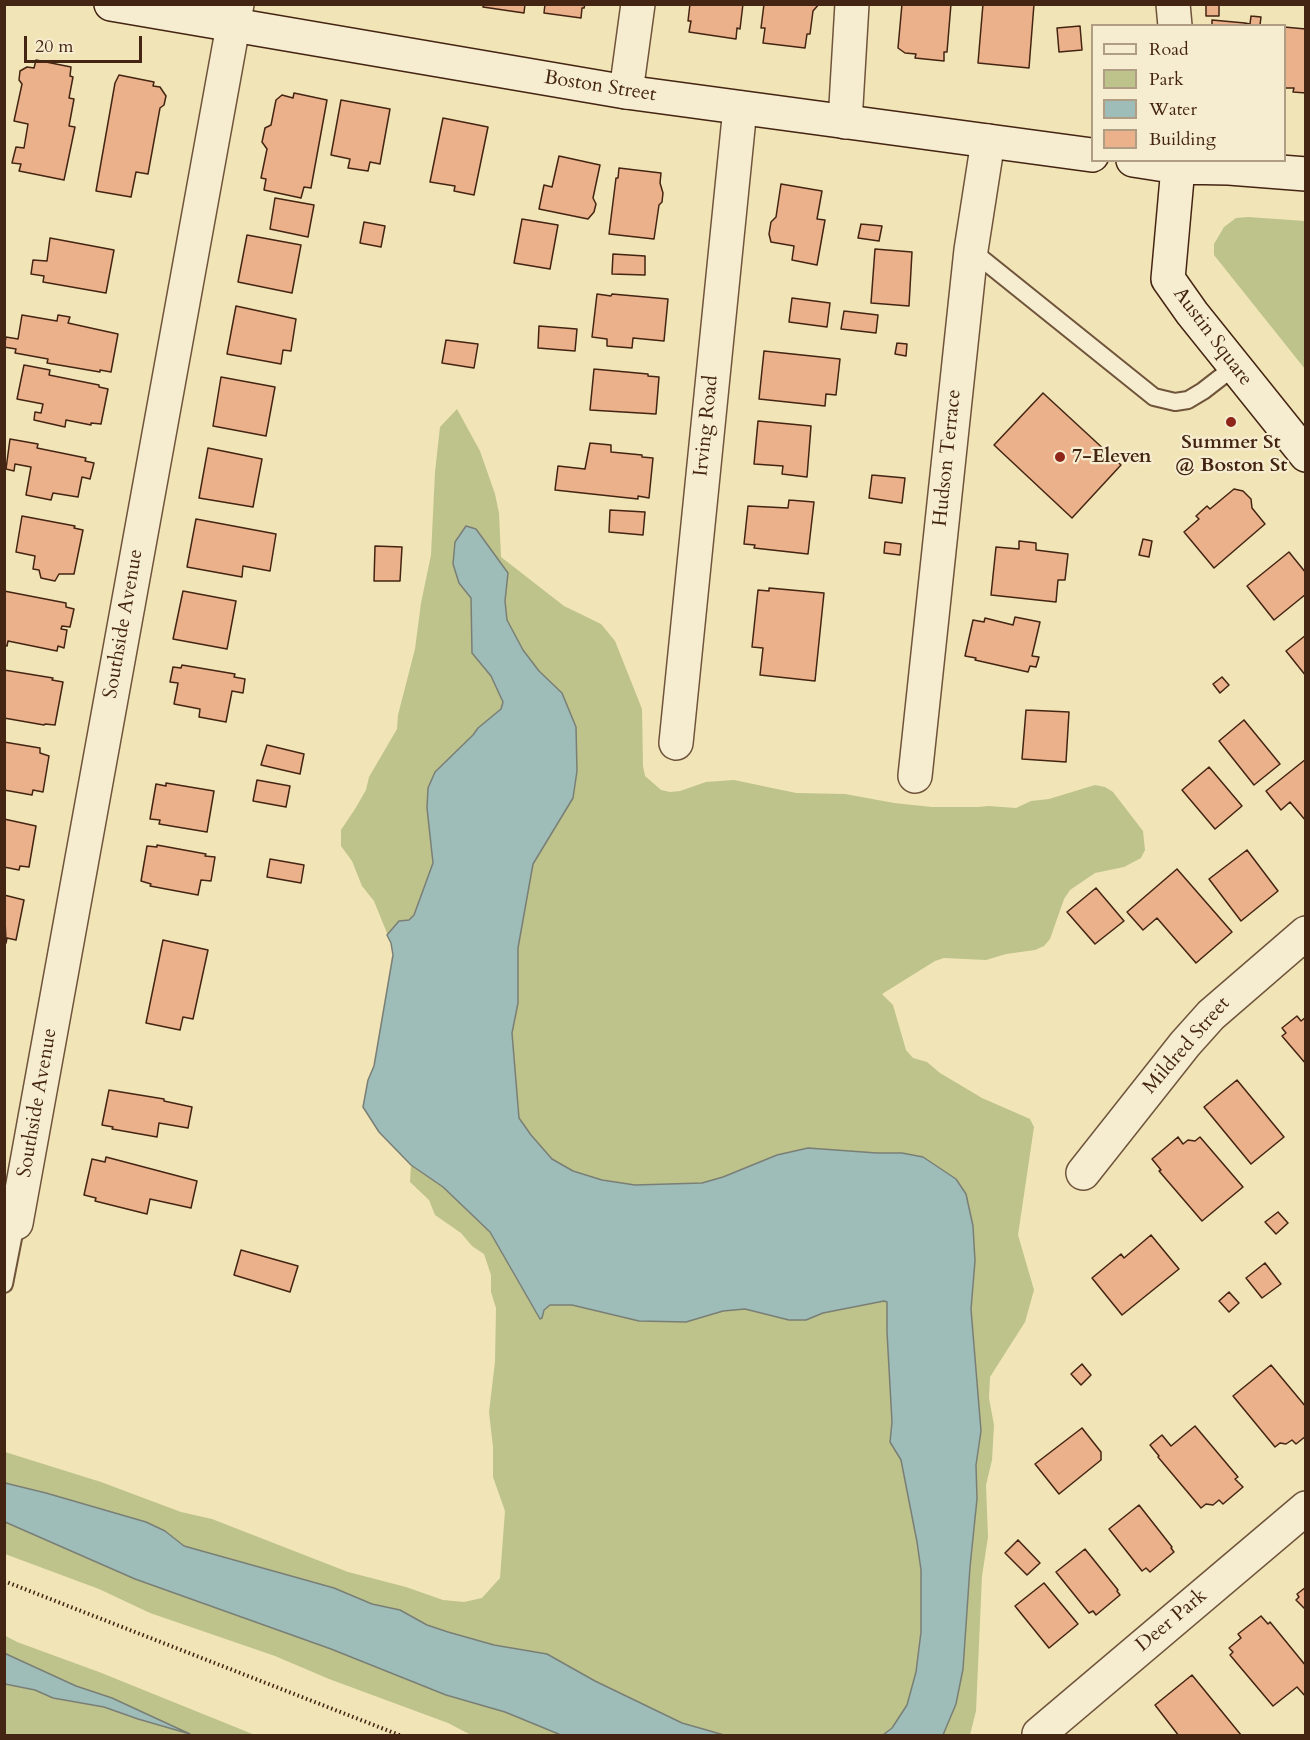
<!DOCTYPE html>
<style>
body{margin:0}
#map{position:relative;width:1310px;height:1740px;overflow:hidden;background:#f1e4b6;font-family:Cardo,serif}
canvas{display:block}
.frame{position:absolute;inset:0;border:6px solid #442412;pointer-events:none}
.legend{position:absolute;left:1091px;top:24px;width:195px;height:138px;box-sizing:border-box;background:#f6edd0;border:2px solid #af9d84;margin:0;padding:8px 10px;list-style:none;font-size:18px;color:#442412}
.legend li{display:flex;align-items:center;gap:12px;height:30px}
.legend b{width:30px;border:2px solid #af9d84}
.scale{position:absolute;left:24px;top:36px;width:118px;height:27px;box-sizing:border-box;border:3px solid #442412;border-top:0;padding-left:8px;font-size:18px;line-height:21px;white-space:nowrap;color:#442412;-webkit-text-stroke:4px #f6edd0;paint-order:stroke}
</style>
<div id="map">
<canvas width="1310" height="1740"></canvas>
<div class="frame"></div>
<ul class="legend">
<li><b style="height:8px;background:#f6edd0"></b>Road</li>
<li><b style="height:16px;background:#bdc38b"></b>Park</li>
<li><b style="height:16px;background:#9ebcb8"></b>Water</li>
<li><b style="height:16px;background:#eab18b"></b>Building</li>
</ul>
<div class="scale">20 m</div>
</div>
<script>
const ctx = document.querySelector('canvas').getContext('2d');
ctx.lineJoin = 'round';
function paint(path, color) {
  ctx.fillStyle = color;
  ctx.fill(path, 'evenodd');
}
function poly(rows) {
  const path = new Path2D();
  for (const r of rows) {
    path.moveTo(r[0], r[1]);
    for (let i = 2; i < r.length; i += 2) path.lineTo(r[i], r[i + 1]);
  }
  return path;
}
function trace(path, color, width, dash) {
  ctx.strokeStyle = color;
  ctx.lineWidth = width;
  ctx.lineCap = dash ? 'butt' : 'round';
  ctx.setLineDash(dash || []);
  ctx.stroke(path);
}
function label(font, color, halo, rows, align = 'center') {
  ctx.font = font + ' Cardo,serif';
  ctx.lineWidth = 4.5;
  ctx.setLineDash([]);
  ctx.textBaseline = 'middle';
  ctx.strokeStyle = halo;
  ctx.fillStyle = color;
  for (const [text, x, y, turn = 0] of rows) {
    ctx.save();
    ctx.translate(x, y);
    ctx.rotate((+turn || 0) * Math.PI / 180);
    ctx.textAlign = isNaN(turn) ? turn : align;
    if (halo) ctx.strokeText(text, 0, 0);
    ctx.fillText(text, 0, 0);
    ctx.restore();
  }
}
paint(poly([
 [1248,217,1305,221,1305,369,1214,255,1214,244,1224,227,1236,218],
 [457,409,480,451,495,494,499,513,501,557,564,606,601,624,615,641,642,709,643,766,645,776,661,790,670,792,680,791,706,782,734,780,796,793,845,794,894,803,932,807,979,807,988,806,1016,808,1031,801,1049,799,1095,785,1105,787,1113,792,1143,831,1145,850,1141,858,1124,867,1095,873,1070,890,1064,899,1050,939,1044,946,1035,950,1006,954,986,960,944,958,935,961,882,994,893,1005,906,1050,913,1058,927,1062,940,1073,982,1098,1030,1119,1034,1127,1018,1235,1034,1290,1025,1322,990,1377,989,1398,994,1425,992,1460,986,1485,988,1537,982,1576,976,1711,970,1735,471,1735,448,1723,329,1679,275,1656,150,1613,99,1589,5,1554,5,1452,101,1482,181,1512,212,1519,348,1572,406,1587,443,1600,464,1602,482,1598,500,1578,505,1511,493,1477,493,1447,489,1412,495,1362,496,1308,491,1292,491,1275,484,1254,472,1246,461,1233,435,1215,429,1200,410,1182,411,1165,379,1132,363,1107,368,1080,374,1066,393,955,391,943,374,901,362,886,352,861,341,846,341,830,355,809,366,790,369,777,397,729,398,715,415,649,421,603,431,555,435,472,440,427],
 [4,1635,17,1642,99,1672,255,1735,5,1735]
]), '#bdc38b');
const water = poly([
 [466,526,476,529,508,573,505,601,507,620,523,650,539,671,562,693,576,727,577,771,573,798,533,864,518,948,518,1003,512,1033,519,1118,531,1135,552,1159,573,1171,602,1180,635,1185,702,1183,723,1177,777,1155,808,1148,877,1153,902,1153,923,1157,956,1179,966,1194,973,1226,975,1261,971,1309,981,1431,976,1465,977,1499,970,1567,963,1669,956,1704,943,1735,883,1735,892,1728,907,1705,916,1672,921,1632,921,1570,917,1542,901,1460,890,1442,892,1422,887,1332,887,1302,884,1301,823,1313,806,1320,789,1320,745,1309,723,1311,686,1322,639,1321,572,1305,550,1305,544,1310,542,1318,540,1319,490,1232,443,1187,411,1165,379,1132,363,1107,368,1080,374,1066,393,955,391,943,387,935,399,921,409,920,414,915,433,863,427,808,428,788,435,772,473,735,478,728,501,709,503,702,491,676,472,653,471,598,459,583,453,564,455,542,466,526],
 [5,1483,46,1493,146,1522,165,1531,184,1546,334,1588,372,1604,400,1610,427,1625,448,1632,494,1645,547,1654,595,1681,682,1723,724,1735,561,1735,505,1712,446,1695,331,1649,135,1579,5,1522,5,1483],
 [4,1653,76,1686,112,1698,190,1734,138,1719,104,1707,53,1698,35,1690,5,1684,4,1653]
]);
paint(water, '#9ebcb8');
trace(water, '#7a7f76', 1.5);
const building = poly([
 [484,4,525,4,524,13,483,7,484,4],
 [545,4,585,4,584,8,582,8,581,18,544,13,545,4],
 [690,4,743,4,740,29,737,28,736,39,689,32,691,21,688,21,690,4],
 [764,4,819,4,813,11,810,34,807,34,805,48,763,43,765,28,761,28,764,4],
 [902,4,951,4,947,52,944,52,944,61,915,58,916,54,905,53,898,48,902,4],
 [983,4,1034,4,1029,68,978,63,983,4],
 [1206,4,1219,4,1219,16,1206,16,1206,4],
 [1251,16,1261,17,1260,25,1270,26,1245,26,1245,23,1250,24,1251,16],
 [1212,20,1245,23,1245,26,1212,26,1212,20],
 [1080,26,1082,50,1059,52,1057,28,1080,26],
 [1284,27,1306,29,1306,93,1293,92,1294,88,1284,88,1284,27],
 [36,60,71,67,70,76,73,77,69,98,74,99,69,126,75,127,64,180,19,171,21,164,12,163,16,147,24,148,28,124,14,121,22,84,19,80,20,71,27,67,34,68,36,60],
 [119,75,154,82,153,86,160,87,166,96,164,105,160,108,148,174,136,172,131,197,96,191,115,83,119,75],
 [294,93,327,100,311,188,304,187,301,198,264,190,266,179,261,178,267,149,262,142,265,128,271,125,276,100,282,95,293,98,294,93],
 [341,100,390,109,380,164,370,162,368,171,348,168,350,159,331,155,341,100],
 [443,118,488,127,474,195,454,191,455,186,430,182,443,118],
 [559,156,600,165,593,198,596,204,594,212,588,219,539,209,544,185,552,187,559,156],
 [619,168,661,173,660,183,663,193,662,202,659,205,654,239,609,234,616,178,618,178,619,168],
 [781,184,822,191,817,219,825,220,817,265,792,260,794,246,771,242,769,234,771,222,776,217,781,184],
 [275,198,314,205,308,237,270,229,275,198],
 [522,219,558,225,550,269,514,263,522,219],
 [364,222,385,226,381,247,360,243,364,222],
 [861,224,882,226,879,241,858,238,861,224],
 [247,235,301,245,292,293,238,282,247,235],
 [50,238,114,250,106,293,43,282,44,276,31,274,33,260,47,261,50,238],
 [875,249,912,252,909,306,871,303,875,249],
 [613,254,645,256,645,275,612,274,613,254],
 [597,294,611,296,612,294,668,299,664,341,633,338,632,348,607,346,607,339,592,337,597,294],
 [792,298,830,303,827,327,789,322,792,298],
 [236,306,296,319,291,351,283,350,281,364,227,354,236,306],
 [844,311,878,315,876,333,841,329,844,311],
 [22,315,57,321,58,315,70,317,68,323,118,334,111,372,100,370,100,372,47,363,48,359,15,353,16,349,4,347,6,337,18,339,22,315],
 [539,326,577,329,575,351,538,348,539,326],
 [446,340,478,344,474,368,442,363,446,340],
 [897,343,907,344,906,356,895,354,897,343],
 [764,351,840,359,836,395,826,394,825,406,759,399,764,351],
 [24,365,50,370,49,375,99,385,99,387,108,389,101,424,91,423,91,425,66,420,65,427,34,420,35,412,41,413,43,404,17,399,24,365],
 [594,369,648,374,648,376,659,377,656,414,590,410,594,369],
 [221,377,275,387,266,436,213,426,221,377],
 [1043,393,1121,465,1072,518,994,445,1043,393],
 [758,421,811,426,807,477,782,474,783,466,754,464,758,421],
 [10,439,38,444,37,448,86,458,85,461,94,463,90,479,82,477,78,497,53,493,51,500,26,495,31,467,15,464,14,471,6,469,10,439],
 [590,443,611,445,611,452,642,455,642,457,653,458,649,498,638,496,638,499,555,490,558,466,585,469,590,443],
 [208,448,262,459,253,507,199,498,208,448],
 [872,475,905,478,902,503,869,498,872,475],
 [1234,489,1243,491,1251,499,1252,508,1265,524,1214,568,1184,532,1199,519,1196,516,1207,506,1210,509,1234,489],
 [789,500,814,502,808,554,754,548,755,545,744,544,748,506,788,508,789,500],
 [610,510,645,512,643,535,609,532,610,510],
 [22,516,75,526,74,528,83,530,74,574,59,574,55,581,41,578,39,570,33,569,35,556,16,552,22,516],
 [196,519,276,534,270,571,243,566,242,577,187,567,196,519],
 [1143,539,1152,541,1149,557,1139,555,1143,539],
 [1019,541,1036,543,1036,550,1068,554,1065,580,1058,580,1056,602,991,595,996,547,1019,549,1019,541],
 [885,542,901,544,900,555,884,553,885,542],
 [375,546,402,547,400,581,374,581,375,546],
 [1289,552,1306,573,1306,594,1274,620,1247,586,1289,552],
 [769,588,824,593,815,681,760,675,763,648,752,647,758,590,769,591,769,588],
 [4,591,66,603,66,607,74,609,70,627,62,626,61,629,67,630,64,648,58,646,57,651,8,641,7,646,4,645,4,591],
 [183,591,236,601,227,649,173,639,183,591],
 [1015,617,1040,622,1032,656,1039,657,1036,667,1030,666,1028,672,975,660,976,658,965,656,973,620,984,622,985,618,1013,625,1015,617],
 [1306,635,1306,676,1286,651,1306,635],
 [182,665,235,674,234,677,245,679,243,693,232,691,226,722,199,717,200,709,174,704,178,683,170,682,173,667,181,668,182,665],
 [4,670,53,678,52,680,63,682,55,725,45,724,44,725,4,718,4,670],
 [1222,677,1229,685,1220,693,1213,684,1222,677],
 [1026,710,1069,712,1066,762,1022,759,1026,710],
 [1244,720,1280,764,1254,785,1219,741,1244,720],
 [4,742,40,748,40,753,49,756,43,792,33,790,32,795,4,790,4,742],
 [267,745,304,754,300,774,261,765,267,745],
 [1306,759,1306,821,1290,802,1281,810,1266,791,1306,759],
 [1209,767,1242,806,1215,829,1182,790,1209,767],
 [257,780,290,786,286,807,253,801,257,780],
 [166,783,214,791,207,832,159,824,160,820,150,819,156,784,166,786,166,783],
 [4,819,36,826,29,867,20,866,19,870,4,867,4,819],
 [157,845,206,854,205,856,215,857,211,881,201,880,198,895,150,886,151,884,141,881,147,846,157,847,157,845],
 [1247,850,1278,891,1241,921,1209,879,1247,850],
 [270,859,304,865,301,883,267,877,270,859],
 [1177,869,1232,932,1196,963,1157,918,1143,930,1127,912,1177,869],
 [1096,888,1124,921,1095,944,1067,912,1096,888],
 [4,895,24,900,16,940,7,938,6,943,4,895],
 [163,940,208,950,193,1019,183,1017,180,1030,146,1023,163,940],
 [1297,1016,1301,1021,1306,1017,1306,1064,1282,1036,1286,1033,1282,1028,1297,1016],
 [1237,1080,1284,1137,1251,1164,1204,1107,1237,1080],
 [109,1090,164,1099,164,1101,192,1107,188,1128,159,1123,157,1137,112,1129,113,1127,102,1125,109,1090],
 [1178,1137,1183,1144,1188,1140,1195,1141,1200,1137,1243,1187,1202,1221,1159,1171,1161,1170,1152,1159,1178,1137],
 [106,1157,197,1181,191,1208,150,1199,147,1214,95,1201,96,1198,84,1195,92,1159,105,1162,106,1157],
 [1278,1212,1288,1223,1276,1234,1265,1222,1278,1212],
 [1151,1235,1179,1269,1122,1315,1092,1278,1121,1254,1124,1258,1151,1235],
 [241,1250,298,1266,290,1292,234,1275,241,1250],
 [1265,1263,1281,1284,1262,1298,1246,1278,1265,1263],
 [1229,1292,1239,1303,1229,1312,1219,1301,1229,1292],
 [1082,1364,1091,1375,1081,1385,1071,1374,1082,1364],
 [1271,1365,1306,1407,1306,1436,1296,1444,1292,1440,1286,1444,1280,1443,1275,1447,1233,1396,1271,1365],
 [1195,1426,1238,1477,1235,1479,1243,1487,1223,1504,1219,1500,1213,1505,1206,1504,1201,1508,1158,1457,1159,1456,1150,1445,1162,1435,1171,1446,1195,1426],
 [1082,1428,1101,1452,1101,1460,1059,1494,1035,1464,1082,1428],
 [1139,1505,1172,1547,1171,1548,1174,1552,1150,1572,1146,1568,1142,1571,1109,1529,1139,1505],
 [1018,1540,1040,1563,1027,1575,1005,1553,1018,1540],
 [1085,1549,1118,1590,1117,1591,1120,1595,1096,1615,1093,1611,1089,1613,1056,1572,1085,1549],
 [1044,1583,1078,1624,1049,1648,1015,1606,1044,1583],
 [1306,1587,1306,1610,1296,1600,1299,1597,1297,1594,1306,1587],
 [1261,1616,1268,1624,1270,1622,1306,1666,1306,1697,1297,1687,1273,1706,1230,1655,1233,1652,1229,1648,1241,1638,1238,1634,1261,1616],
 [1192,1675,1241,1735,1179,1736,1155,1705,1192,1675]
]);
paint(building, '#eab18b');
trace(building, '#442412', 1.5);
const service = poly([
 [971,250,1154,397,1175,402,1188,400,1203,391,1234,367],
 [4,1284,16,1223]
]);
const minor = poly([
 [1173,4,1175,26],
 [626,92,638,4],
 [845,122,852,4],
 [676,743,740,108],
 [915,776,971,250,988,141],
 [1083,1173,1185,1044,1211,1015,1306,933],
 [16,1223,237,4],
 [1039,1734,1306,1508]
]);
const secondary = poly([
 [111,4,626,92,1092,155],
 [1133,160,1178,167,1229,168,1306,174],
 [1178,167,1168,279,1192,313,1306,455]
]);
trace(service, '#6f543b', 20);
trace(minor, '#6f543b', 36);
trace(secondary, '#442412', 36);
trace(poly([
 [4,1581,402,1736]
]), '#442412', 4, [1.5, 3]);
trace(service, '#f6edd0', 16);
trace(minor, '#f6edd0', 33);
trace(secondary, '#f6edd0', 33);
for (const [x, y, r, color] of [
 [1231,422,6,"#8f2418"],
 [1060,457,6,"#8f2418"]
]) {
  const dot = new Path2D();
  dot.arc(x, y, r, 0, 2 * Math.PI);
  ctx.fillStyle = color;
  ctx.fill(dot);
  trace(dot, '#f6edd0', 2);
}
label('20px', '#442412', '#f6edd0', [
 ["Boston Street",600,87,9],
 ["Austin Square",1212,337,53],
 ["Irving Road",707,426,-84],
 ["Hudson Terrace",948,458,-84],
 ["Southside Avenue",124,624,-80],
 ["Mildred Street",1187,1046,-49],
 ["Southside Avenue",38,1103,-80],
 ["Deer Park",1172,1621,-40]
]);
label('bold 20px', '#442412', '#f6edd0', [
 ["Summer St",1231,443],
 ["@ Boston St",1231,466],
 ["7-Eleven",1072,457,"left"]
]);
</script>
